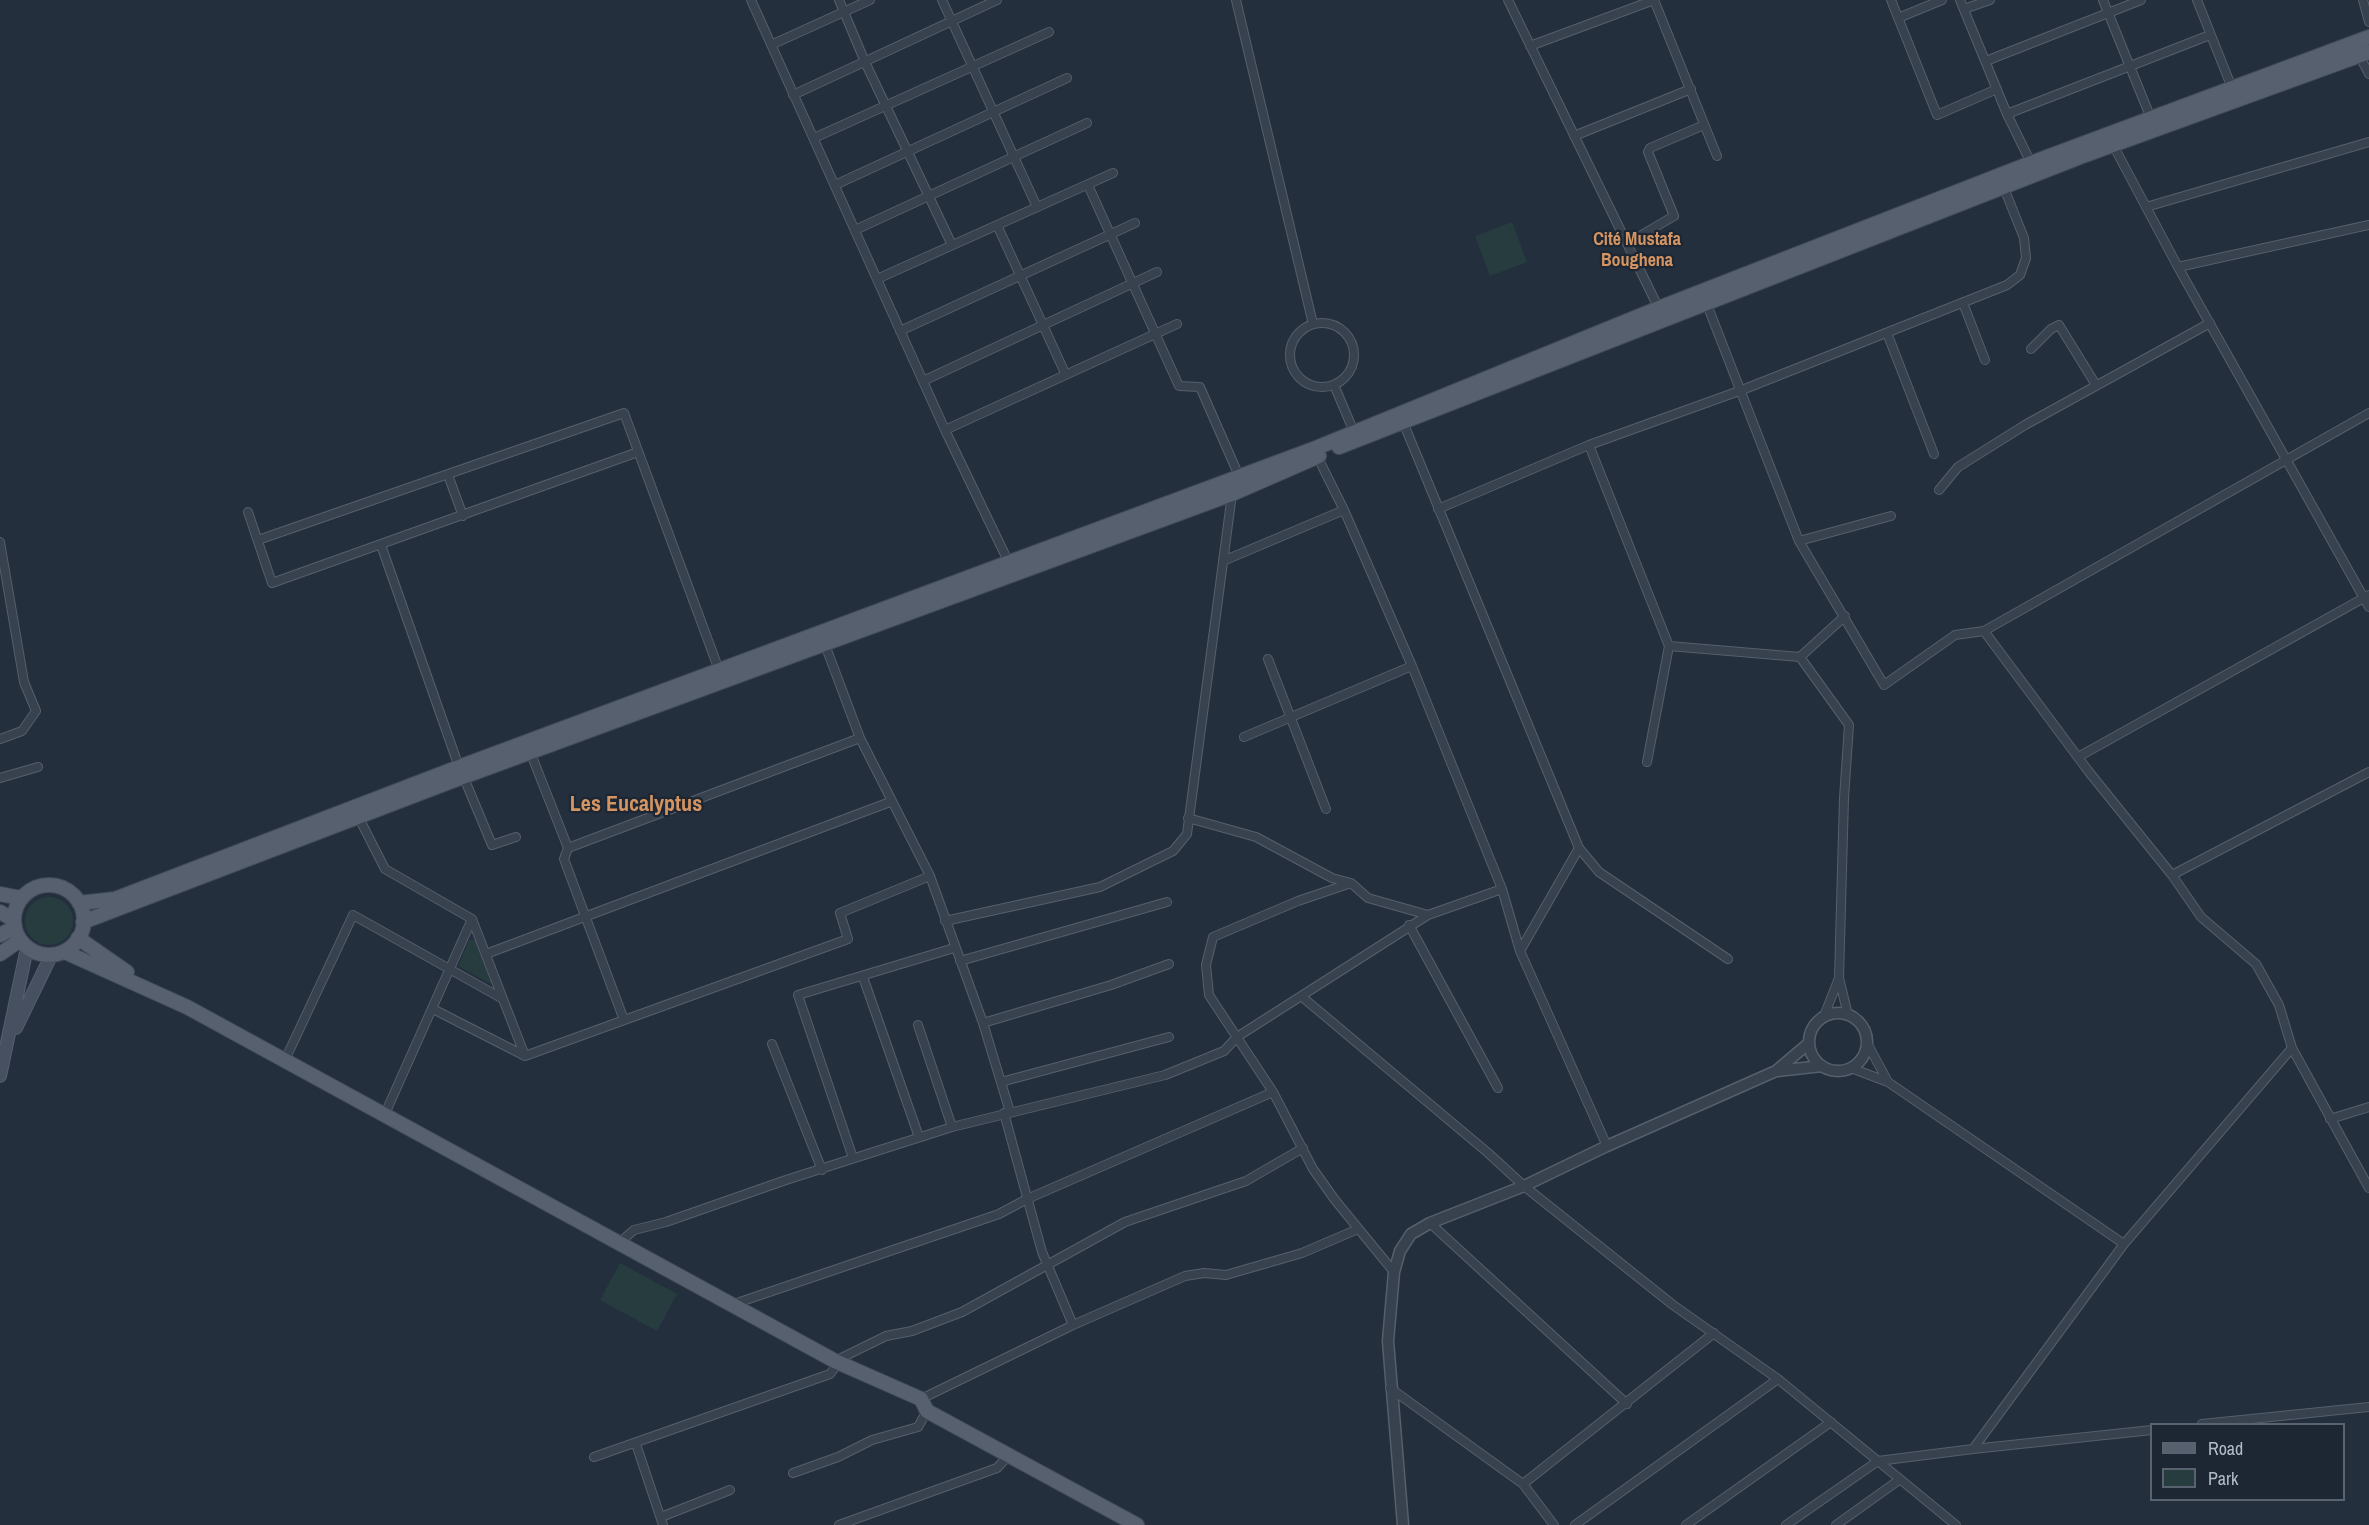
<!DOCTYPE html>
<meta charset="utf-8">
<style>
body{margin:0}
#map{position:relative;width:2369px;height:1525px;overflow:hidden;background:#242f3e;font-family:"Archivo Narrow",sans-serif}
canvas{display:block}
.legend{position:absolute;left:2150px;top:1423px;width:195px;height:78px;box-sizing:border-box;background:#1d2633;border:2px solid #59626f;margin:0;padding:8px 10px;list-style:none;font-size:18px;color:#b4bcc9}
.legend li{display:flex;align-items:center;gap:12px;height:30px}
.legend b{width:30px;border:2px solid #59626f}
</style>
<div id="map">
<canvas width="2369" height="1525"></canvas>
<ul class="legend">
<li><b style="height:8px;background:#56606e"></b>Road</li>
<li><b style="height:16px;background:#263c3f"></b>Park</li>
</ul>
</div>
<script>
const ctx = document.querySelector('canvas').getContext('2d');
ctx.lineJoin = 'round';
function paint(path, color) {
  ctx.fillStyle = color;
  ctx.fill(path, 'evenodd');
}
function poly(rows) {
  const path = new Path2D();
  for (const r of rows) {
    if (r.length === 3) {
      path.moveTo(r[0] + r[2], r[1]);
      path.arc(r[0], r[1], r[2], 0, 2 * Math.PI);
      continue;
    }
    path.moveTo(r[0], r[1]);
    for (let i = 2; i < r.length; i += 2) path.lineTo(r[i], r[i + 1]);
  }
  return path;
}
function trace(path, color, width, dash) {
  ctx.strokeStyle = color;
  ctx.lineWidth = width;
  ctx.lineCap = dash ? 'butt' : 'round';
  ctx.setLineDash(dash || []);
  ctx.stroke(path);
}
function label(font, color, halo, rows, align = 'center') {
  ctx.font = font + ' "Archivo Narrow",sans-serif';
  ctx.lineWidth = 4.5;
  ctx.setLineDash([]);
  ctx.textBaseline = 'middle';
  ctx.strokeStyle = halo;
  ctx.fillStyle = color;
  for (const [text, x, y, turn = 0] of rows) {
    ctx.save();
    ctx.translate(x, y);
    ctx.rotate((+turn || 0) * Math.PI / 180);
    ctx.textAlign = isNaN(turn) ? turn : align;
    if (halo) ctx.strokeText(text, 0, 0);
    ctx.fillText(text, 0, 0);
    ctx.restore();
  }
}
paint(poly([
 [1512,222,1527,262,1490,276,1475,236],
 [49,921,24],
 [469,940,476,940,493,985,458,966],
 [620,1263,677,1294,657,1331,600,1300]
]), '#263c3f');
const minor = poly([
 [751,0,945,430,1009,563],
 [839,0,865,62,952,245],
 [942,0,1037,207],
 [1236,0,1313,324],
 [1508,0,1660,311],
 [1654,0,1717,156],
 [1891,0,1937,115,1997,89],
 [1960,0,2007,114,2031,163],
 [2103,0,2150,116],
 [2197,0,2232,88],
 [2363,0,2369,22],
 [1964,9,1990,0],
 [1898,18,1942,0],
 [771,45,870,0],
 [1530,46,1654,0],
 [2359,55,2369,74],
 [1986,61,2141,0],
 [793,95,997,0],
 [2007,114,2210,35],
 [1574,136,1691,89],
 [814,138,1049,32],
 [2112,143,2178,267,2369,607],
 [835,185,1067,78],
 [1088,185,1179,386,1200,387,1239,476],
 [2146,207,2369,142],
 [997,225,1065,373],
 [855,230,1087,123],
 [1628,243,1674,216,1648,152,1650,148,1704,125],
 [2178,267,2369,225],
 [877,279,1113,173],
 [1706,302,1799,541,1884,685,1955,635,1984,631,2369,413],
 [1963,303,1985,360],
 [1322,355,32],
 [900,331,1135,223],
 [1887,333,1934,454],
 [2031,349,2051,329,2059,325,2096,385],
 [923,381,1157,272],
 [1334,385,1354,432],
 [1403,422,1579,848,1599,872,1728,959],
 [945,430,1177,324],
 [1589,445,1669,646,1800,657],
 [1316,454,1344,510,1412,666,1502,889,1520,951,1607,1146],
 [448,475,463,516],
 [1939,490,1958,467,2025,425,2210,323],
 [1438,509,1589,445,1742,390,2007,285,2020,275,2026,258,2024,238,2004,188],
 [248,512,272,583,638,452],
 [258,540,624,413,719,670],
 [1799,541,1891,516],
 [0,542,24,682,36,711,22,731,0,739],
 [381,545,459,767],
 [1223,561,1344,510],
 [1845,616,1800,657,1849,725,1844,798,1839,978,1848,1015],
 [824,642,860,738,930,876,983,1023,1010,1112],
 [1268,659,1326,809],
 [1244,737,1412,666],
 [531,754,568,848],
 [2078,757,2369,595],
 [1647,762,1669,646],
 [0,778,38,767],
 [464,778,492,845,516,837],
 [359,818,385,869,472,919,525,1056],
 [1188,818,1256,837,1332,878,1351,883,1368,898,1428,915],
 [2172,875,2369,772],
 [1351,883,1298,901,1213,937,1206,965,1209,995,1273,1092,1313,1169,1335,1200,1394,1272],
 [945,921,1100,887,1173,851,1187,834,1232,494],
 [1409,925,1498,1088],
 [1520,951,1579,848],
 [486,954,890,802],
 [960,961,1167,902],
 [863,977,919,1137],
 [1301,996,1487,1152,1524,1186,1673,1305,1778,1379,1956,1525],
 [433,1009,525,1056,848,939,840,913,930,876],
 [1824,1016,1839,978],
 [624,1020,564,859,568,848,860,738],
 [983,1023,1111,985,1169,964],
 [918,1025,952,1127],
 [1867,1043,1888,1082],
 [772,1044,822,1170],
 [2292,1048,2369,1188],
 [284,1062,353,915,503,999],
 [1851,1068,1888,1082,2124,1244],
 [1001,1082,1169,1037],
 [1004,1113,1042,1252,1073,1325],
 [384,1116,472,919],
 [2330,1119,2369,1107],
 [853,1158,798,995,954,948],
 [1430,1223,1627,1404],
 [619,1243,634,1230,666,1222,786,1180,952,1127,1165,1075,1224,1051,1237,1037,1428,915,1502,889],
 [731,1305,999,1214,1027,1199,1273,1092],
 [835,1361,886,1336,912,1331,962,1312,1125,1222,1246,1181,1303,1148],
 [1390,1388,1523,1484,1554,1525],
 [921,1399,1073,1325,1185,1276,1204,1273,1226,1275,1302,1253,1358,1229],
 [2202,1424,2369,1407],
 [636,1444,663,1525],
 [1973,1449,2152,1430],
 [594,1457,830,1374,839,1362],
 [793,1473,838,1457,872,1440,918,1427,927,1411],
 [1523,1484,1714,1333],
 [661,1517,730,1490],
 [839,1525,997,1468,1009,1455],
 [1575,1525,1778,1379],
 [1686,1525,1831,1422],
 [1786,1525,1878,1461,1973,1449,2124,1244,2292,1048,2279,1005,2256,964,2201,917,2172,875,2089,772,1984,631],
 [1836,1525,1899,1480]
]);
const tertiary = poly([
 [1838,1042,29],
 [1777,1071,1822,1066],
 [1403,1525,1388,1341,1394,1272,1400,1251,1411,1234,1430,1223,1524,1186,1607,1146,1776,1071,1809,1043]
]);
const secondary = poly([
 [16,1028,51,956],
 [0,1076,27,948]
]);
const primary = poly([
 [1339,447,2080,157,2369,52],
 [49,920,35],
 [0,894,21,898],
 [79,903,115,899,459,767,1316,448,1659,308,2031,163,2369,37],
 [0,912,14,920],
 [83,922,452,781,1232,494,1319,456],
 [0,935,15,927],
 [78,938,127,972],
 [65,952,187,1007,835,1361,921,1399,927,1411,1137,1525],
 [0,954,20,940]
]);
trace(minor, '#565f6c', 10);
trace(tertiary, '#565f6c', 13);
trace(secondary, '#565f6c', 14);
trace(primary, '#414a57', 16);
trace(minor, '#38414e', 8);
trace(tertiary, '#38414e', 10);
trace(secondary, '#465061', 12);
trace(primary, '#56606e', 14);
label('bold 18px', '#d59563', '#1d2633', [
 ["Cité Mustafa",1637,240],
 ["Boughena",1637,261]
]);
label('bold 22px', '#d59563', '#1d2633', [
 ["Les Eucalyptus",636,805]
]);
</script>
